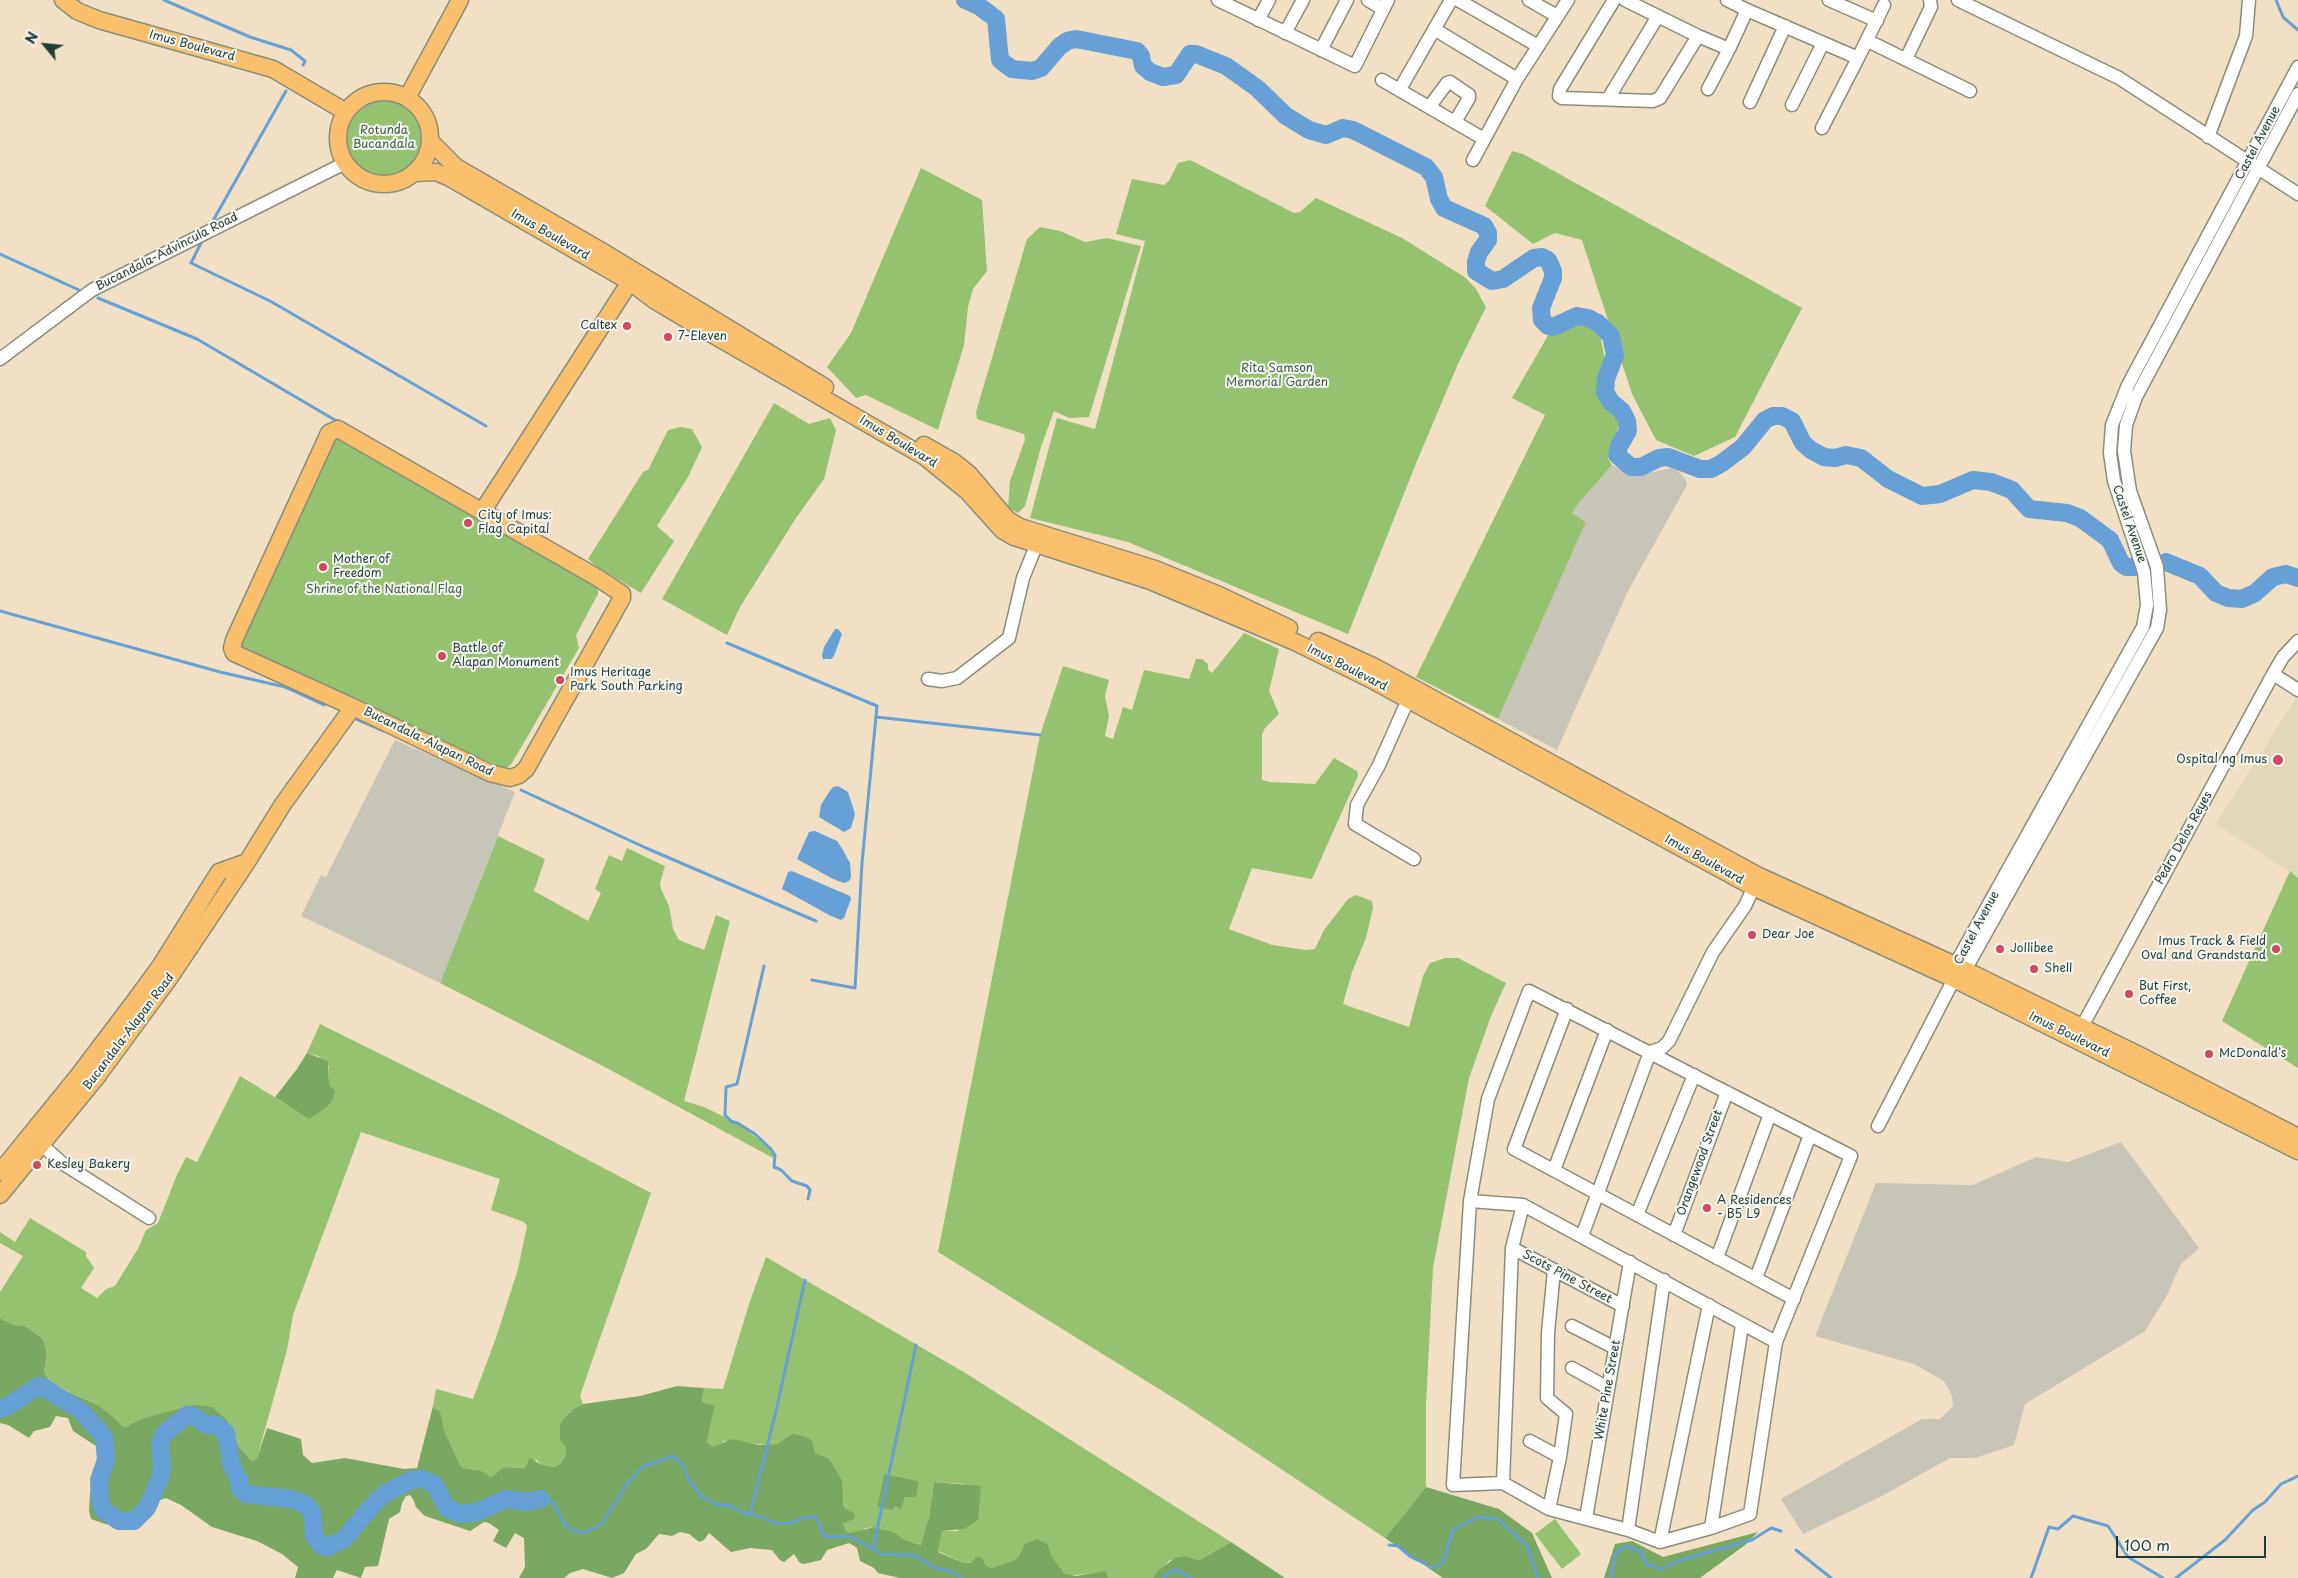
<!DOCTYPE html>
<style>
body{margin:0}
#map{position:relative;width:2298px;height:1578px;overflow:hidden;background:#f1e0c3;font-family:"Playpen Sans",sans-serif}
canvas{display:block}
.north{position:absolute;left:20px;top:20px;width:50px;height:50px;-webkit-text-stroke:4px #f6f6f2;paint-order:stroke;rotate:298deg;font-size:14px;font-weight:700;line-height:20px;text-align:center;color:#1f3d34}
.north::after{content:'';display:block;margin:auto;width:18px;height:22px;background:#1f3d34;clip-path:polygon(50% 0,100% 100%,50% 72%,0 100%)}
.scale{position:absolute;left:2116px;top:1536px;width:150px;height:22px;box-sizing:border-box;border:2px solid #1f3d34;border-top:0;padding-left:6px;font-size:15px;line-height:18px;white-space:nowrap;color:#1f3d34;-webkit-text-stroke:4px #f6f6f2;paint-order:stroke}
</style>
<div id="map">
<canvas width="2298" height="1578"></canvas>
<div class="north">N</div>
<div class="scale">100 m</div>
</div>
<script>
const ctx = document.querySelector('canvas').getContext('2d');
ctx.lineJoin = 'round';
function paint(path, color) {
  ctx.fillStyle = color;
  ctx.fill(path, 'evenodd');
}
function poly(rows) {
  const path = new Path2D();
  for (const r of rows) {
    if (r.length === 3) {
      path.moveTo(r[0] + r[2], r[1]);
      path.arc(r[0], r[1], r[2], 0, 2 * Math.PI);
      continue;
    }
    path.moveTo(r[0], r[1]);
    for (let i = 2; i < r.length; i += 2) path.lineTo(r[i], r[i + 1]);
  }
  return path;
}
function trace(path, color, width, dash) {
  ctx.strokeStyle = color;
  ctx.lineWidth = width;
  ctx.lineCap = dash ? 'butt' : 'round';
  ctx.setLineDash(dash || []);
  ctx.stroke(path);
}
function label(font, color, halo, rows, align = 'center') {
  ctx.font = font + ' "Playpen Sans",sans-serif';
  ctx.lineWidth = 4;
  ctx.setLineDash([]);
  ctx.textBaseline = 'middle';
  ctx.strokeStyle = halo;
  ctx.fillStyle = color;
  for (const [text, x, y, turn = 0] of rows) {
    ctx.save();
    ctx.translate(x, y);
    ctx.rotate((+turn || 0) * Math.PI / 180);
    ctx.textAlign = isNaN(turn) ? turn : align;
    if (halo) ctx.strokeText(text, 0, 0);
    ctx.fillText(text, 0, 0);
    ctx.restore();
  }
}
paint(poly([
 [2298,695,2298,878,2216,824]
]), '#e1d8b7');
paint(poly([
 [1612,465,1633,476,1672,468,1679,472,1686,480,1687,485,1628,591,1557,750,1498,719,1586,522,1572,513,1578,504],
 [395,740,515,792,440,983,301,916,321,875,326,877],
 [2121,1142,2199,1248,2181,1264,2166,1297,2145,1331,2025,1404,2014,1445,1975,1458,1950,1458,1880,1497,1803,1534,1781,1499,1922,1419,1940,1419,1953,1406,1952,1396,1944,1381,1914,1364,1815,1336,1876,1183,1973,1185,2036,1157,2068,1162]
]), '#c7c5b8');
paint(poly([
 [384,137,38],
 [1512,151,1523,154,1802,308,1735,437,1694,456,1656,440,1632,394,1582,240,1555,233,1533,244,1485,206],
 [1190,160,1294,213,1300,212,1316,198,1402,238,1466,278,1476,289,1486,307,1458,364,1417,461,1348,634,1128,542,1030,518,1057,418,1095,429,1145,241,1116,234,1132,179,1164,185,1169,181,1178,163],
 [921,168,982,200,987,271,973,289,968,307,964,345,938,430,866,395,856,398,827,367,851,333],
 [1040,227,1060,231,1085,242,1107,238,1141,246,1089,417,1069,418,1054,411,1041,447,1025,506,1018,513,1008,508,1010,481,1025,440,1024,434,977,419,976,412,1027,239],
 [1575,320,1587,322,1595,326,1600,335,1606,364,1598,389,1607,405,1621,412,1623,416,1608,453,1608,459,1612,465,1578,504,1572,513,1586,522,1498,719,1416,677,1545,415,1512,398,1550,332],
 [774,403,809,424,830,418,836,430,824,479,796,518,740,607,727,635,662,599],
 [681,427,692,429,702,447,688,477,657,526,674,541,641,593,597,567,588,559,643,472,648,470,668,430],
 [336,435,595,584,598,590,598,594,576,635,579,648,512,763,508,767,503,768,385,716,341,692,244,655,240,647],
 [1244,633,1279,649,1269,691,1279,714,1265,728,1262,735,1262,780,1270,782,1315,784,1334,758,1357,771,1358,776,1312,879,1252,868,1229,929,1272,945,1306,950,1315,949,1324,930,1348,899,1356,895,1372,901,1373,908,1366,938,1352,972,1343,1004,1409,1027,1423,976,1430,963,1445,958,1458,958,1506,983,1491,1016,1469,1078,1433,1268,1426,1404,1426,1487,1385,1538,1180,1402,938,1252,1040,735,1063,666,1109,680,1105,696,1109,716,1105,736,1113,739,1123,707,1132,710,1144,670,1189,679,1196,659,1202,659,1208,664,1208,670,1212,673],
 [498,836,545,859,534,891,588,921,601,893,595,889,609,855,622,861,627,848,665,866,660,883,661,889,669,906,673,929,679,940,704,950,716,915,730,921,684,1101,704,1107,739,1124,771,1149,775,1155,775,1159,601,1065,440,983],
 [2290,871,2298,878,2298,1068,2222,1021],
 [320,1024,497,1112,651,1193,591,1364,580,1396,583,1404,573,1409,564,1418,566,1455,560,1464,553,1467,540,1464,537,1460,527,1462,524,1468,504,1467,491,1477,476,1470,464,1468,460,1465,444,1430,437,1409,433,1406,436,1389,473,1399,496,1338,518,1269,527,1226,524,1222,491,1210,500,1179,361,1132,293,1315,287,1350,257,1458,252,1461,240,1448,227,1420,181,1409,140,1419,126,1427,121,1425,116,1419,98,1405,54,1385,44,1372,47,1354,43,1339,25,1326,13,1325,0,1318,0,1292,23,1256,0,1243,0,1232,15,1242,30,1218,86,1252,86,1256,94,1268,81,1288,97,1298,106,1289,115,1286,139,1247,146,1230,158,1223,176,1177,186,1157,197,1162,240,1076,309,1118,327,1107,329,1066,318,1056,307,1053],
 [766,1257,967,1374,1231,1542,1200,1560,1184,1556,1169,1561,1153,1578,1108,1578,1107,1573,1100,1572,1069,1576,1065,1574,1052,1557,1023,1547,1018,1557,1008,1563,992,1568,986,1566,984,1562,964,1563,938,1551,942,1531,958,1531,965,1484,934,1482,929,1517,922,1545,905,1540,894,1532,874,1527,866,1528,859,1532,850,1533,846,1531,843,1524,846,1522,846,1509,842,1500,842,1480,829,1458,815,1453,809,1438,793,1433,777,1444,770,1445,724,1441,720,1446,713,1447,707,1442,715,1405,702,1402,704,1388,723,1389,750,1301],
 [884,1474,919,1481,914,1497,905,1497,901,1508,877,1507],
 [1555,1519,1581,1554,1562,1569,1535,1534]
]), '#95c270');
paint(poly([
 [307,1053,328,1061,329,1085,335,1091,332,1101,327,1107,309,1119,275,1097,297,1069],
 [0,1318,13,1325,25,1326,43,1339,47,1354,44,1372,53,1385,98,1405,116,1419,121,1425,126,1427,140,1419,193,1405,212,1407,227,1420,240,1448,252,1461,257,1458,267,1428,301,1439,303,1455,312,1463,345,1458,404,1469,417,1468,433,1406,440,1412,444,1430,460,1465,464,1468,481,1471,491,1477,504,1467,524,1468,530,1458,540,1464,553,1467,560,1464,566,1455,565,1446,560,1440,560,1425,564,1418,573,1409,583,1404,640,1396,677,1386,704,1388,702,1402,715,1405,707,1442,713,1447,732,1439,759,1445,777,1444,793,1433,809,1438,812,1441,815,1453,829,1458,842,1480,843,1504,846,1509,854,1513,855,1518,843,1524,846,1531,850,1533,874,1527,894,1532,905,1540,921,1545,929,1517,934,1482,981,1486,978,1520,964,1529,942,1531,938,1552,964,1563,971,1563,976,1557,982,1558,986,1566,992,1568,1012,1561,1018,1557,1025,1544,1037,1539,1047,1544,1052,1557,1065,1574,1076,1576,1104,1571,1107,1573,1108,1578,900,1578,878,1573,874,1568,860,1561,857,1548,849,1543,827,1550,821,1560,804,1564,800,1563,794,1554,784,1562,780,1560,772,1550,750,1548,731,1552,709,1533,704,1540,699,1542,689,1534,680,1532,672,1536,659,1534,646,1549,636,1554,624,1573,612,1578,583,1569,570,1573,564,1578,519,1578,525,1567,524,1538,515,1533,506,1548,493,1541,499,1530,489,1523,484,1522,470,1531,425,1516,416,1507,413,1499,410,1495,406,1496,402,1503,400,1512,389,1519,378,1566,365,1567,361,1578,337,1570,333,1578,295,1578,298,1567,282,1554,257,1541,212,1527,181,1505,166,1498,160,1500,150,1517,134,1529,105,1524,91,1519,89,1511,90,1494,99,1448,73,1431,68,1418,56,1416,50,1427,34,1431,29,1438,8,1425,0,1423],
 [884,1474,919,1481,916,1497,905,1497,901,1509,896,1507,892,1510,877,1507],
 [1426,1487,1499,1509,1532,1533,1552,1578,1443,1578,1385,1538],
 [1758,1532,1745,1545,1700,1578,1604,1578,1615,1544,1632,1541,1663,1557],
 [1231,1542,1285,1578,1153,1578,1159,1570,1175,1558,1184,1556,1200,1560]
]), '#78a862');
paint(poly([
 [835,629,838,629,842,634,834,656,831,659,823,659,822,655,824,647],
 [838,786,848,792,855,814,851,828,844,832,819,817,821,805,827,795,833,787],
 [815,831,837,841,843,850,850,863,851,877,849,881,844,883,833,879,797,859,809,832],
 [792,871,850,896,851,899,844,918,841,920,829,915,782,889,788,872]
]), '#66a0d6');
trace(poly([
 [164,0,250,37,291,50,305,61,303,65],
 [2276,0,2283,17,2298,30],
 [214,219,286,91],
 [203,239,191,263,270,301,486,426],
 [0,254,79,290],
 [98,298,197,339,340,423],
 [0,611,220,672,285,687,324,705],
 [727,643,877,706,862,863,855,988,812,980],
 [876,717,1040,735],
 [354,718,384,731],
 [521,790,646,848,816,921],
 [764,966,737,1084,726,1087,725,1115,731,1121,739,1124,755,1134,771,1149,775,1155,774,1167,781,1170,792,1181,807,1186,810,1190,808,1199],
 [541,1499,553,1502,564,1523,569,1528,577,1532,586,1532,602,1524,628,1482,642,1467,673,1456,683,1465,688,1478,702,1497,715,1504,731,1506,743,1513,762,1517,775,1523,791,1523,806,1517,816,1517,823,1534,827,1537,850,1536,882,1554,914,1555,935,1568,951,1571,961,1578],
 [750,1514,776,1411,805,1280],
 [1389,1545,1398,1546,1411,1557,1434,1568,1443,1562,1453,1530,1478,1517,1498,1519,1527,1546,1538,1578],
 [873,1549,916,1345],
 [1796,1550,1831,1578],
 [1163,1578,1170,1572,1177,1570,1191,1578],
 [1611,1578,1615,1554,1625,1546,1641,1552,1646,1564,1661,1569,1680,1560,1752,1540,1771,1528,1781,1531],
 [2031,1578,2049,1527,2058,1529,2073,1516,2108,1526,2128,1557,2163,1578],
 [2176,1578,2225,1540,2253,1510,2265,1502,2281,1484,2298,1476]
]), '#66a0d6', 3);
trace(poly([
 [965,0,979,6,996,19,1000,60,1012,69,1032,71,1041,68,1059,47,1067,41,1076,39,1137,51,1141,56,1143,66,1150,72,1163,77,1176,75,1190,54,1196,54,1226,66,1257,88,1286,116,1309,130,1326,135,1343,128,1353,130,1426,167,1434,177,1439,199,1444,208,1484,226,1488,233,1488,240,1479,252,1476,262,1476,271,1492,281,1503,279,1534,258,1542,257,1548,260,1553,271,1553,278,1541,308,1542,320,1548,326,1553,327,1577,316,1588,318,1598,323,1611,336,1615,355,1606,379,1605,392,1611,402,1622,411,1627,421,1628,431,1619,446,1617,455,1631,467,1641,467,1659,458,1668,457,1700,469,1711,469,1722,463,1743,447,1765,420,1773,416,1782,416,1792,421,1803,443,1811,450,1824,457,1835,458,1846,455,1861,458,1888,479,1922,496,1940,494,1973,480,1991,482,2012,490,2029,509,2067,513,2080,518,2110,540,2121,563,2126,567,2136,567],
 [2166,562,2200,576,2216,593,2228,598,2242,599,2255,593,2273,577,2286,574,2298,578],
 [0,1409,8,1406,38,1386,43,1387,81,1411,104,1437,106,1460,99,1480,100,1501,103,1510,119,1521,134,1521,147,1508,160,1478,162,1468,160,1443,164,1434,187,1415,193,1416,207,1425,216,1425,226,1433,231,1464,239,1480,240,1488,245,1494,291,1499,305,1504,312,1512,314,1536,322,1546,328,1547,344,1539,371,1507,384,1494,411,1480,422,1479,434,1484,447,1508,460,1514,477,1512,506,1499,526,1502,541,1499]
]), '#66a0d6', 18);
const minor = poly([
 [1218,0,1355,66,1388,0],
 [1368,0,1383,9],
 [1458,0,1538,46],
 [1529,0,1557,16],
 [1614,0,1560,89,1559,96,1562,98,1653,101,1660,98,1698,36,1729,49,1747,10,1858,58,1884,5],
 [1625,0,1698,36],
 [1727,0,1747,10],
 [1829,0,1877,21],
 [1958,0,2119,78,2298,194],
 [1258,20,1269,0],
 [1434,29,1517,79],
 [1285,33,1303,0],
 [1868,41,1970,91],
 [1321,50,1347,0],
 [1906,59,1931,7,1930,0],
 [1382,80,1484,139],
 [1400,89,1451,0],
 [1708,89,1729,49],
 [1608,99,1658,16],
 [1750,102,1785,26],
 [1792,105,1823,43],
 [1430,106,1447,83,1450,82,1469,95,1469,98,1455,122],
 [1822,128,1858,58],
 [2208,137,2246,36,2249,0],
 [1473,160,1517,79,1568,0],
 [0,359,92,290,345,163],
 [2273,674,2298,690],
 [928,679,942,681,957,678,1009,638,1023,578,1040,536],
 [1411,693,1379,765,1357,805,1355,824,1414,859],
 [1958,976,1965,970,2157,628,2160,610,2157,567,2130,491,2124,451,2126,425,2136,397,2298,94],
 [1567,1009,1514,1149,1794,1299],
 [2078,1034,2273,674,2283,657,2298,641],
 [1878,1126,1954,979,1955,965,2143,627,2147,605,2144,572,2114,481,2110,453,2112,425,2128,385,2298,67],
 [42,1145,62,1163,149,1218],
 [1554,1170,1607,1030],
 [1470,1201,1453,1485,1503,1483,1549,1509,1628,1530,1660,1542,1711,1528,1750,1514,1776,1342,1851,1156,1529,991,1488,1099,1470,1201,1523,1205,1776,1342],
 [1637,1215,1694,1075],
 [1674,1235,1727,1092],
 [1582,1236,1650,1052,1662,1048,1669,1041,1713,952,1745,906,1757,880],
 [1512,1248,1623,1306],
 [1717,1258,1770,1114],
 [1756,1278,1810,1135],
 [1572,1326,1615,1348],
 [1572,1368,1608,1388],
 [1530,1441,1560,1457],
 [1503,1483,1512,1248,1523,1205],
 [1549,1509,1560,1457,1566,1414,1547,1398,1548,1333,1554,1270],
 [1586,1518,1630,1262],
 [1711,1528,1742,1325],
 [1628,1530,1664,1280],
 [1660,1542,1709,1305]
]);
const major = poly([
 [63,0,77,11,99,20,273,69,346,112],
 [384,138,46],
 [407,98,460,0],
 [431,142,456,167,610,256,825,387],
 [415,173,436,172,450,178,630,282,654,300,691,322,925,457,967,491,1002,530,1014,537,1150,581,1295,642,1370,679,1753,887,1954,979,2298,1151],
 [338,429,598,578,622,594,622,598,526,769,519,775,510,778,490,773,353,707,234,653,232,648,234,640,329,433,338,429],
 [924,445,954,462,969,474,1007,519,1020,527,1155,569,1219,595,1289,628],
 [482,512,635,274],
 [1318,641,1375,667,1759,876,1955,965,2139,1055,2298,1137],
 [0,1172,78,1076,134,1002,161,965,219,872,247,862],
 [0,1195,96,1078,168,980,247,862,283,804,353,707]
]);
trace(minor, '#888e7c', 15);
trace(major, '#888e7c', 19);
trace(minor, '#fff', 12);
trace(major, '#f9bf6d', 16);
for (const [x, y, r, color] of [
 [627,326,5,"#d1495b"],
 [668,337,5,"#d1495b"],
 [468,523,5,"#d1495b"],
 [323,567,5,"#d1495b"],
 [442,656,5,"#d1495b"],
 [560,680,5,"#d1495b"],
 [2278,760,6,"#d1495b"],
 [1752,935,5,"#d1495b"],
 [2000,949,5,"#d1495b"],
 [2276,949,5,"#d1495b"],
 [2034,969,5,"#d1495b"],
 [2129,994,5,"#d1495b"],
 [2209,1054,5,"#d1495b"],
 [37,1165,5,"#d1495b"],
 [1707,1208,5,"#d1495b"]
]) {
  const dot = new Path2D();
  dot.arc(x, y, r, 0, 2 * Math.PI);
  ctx.fillStyle = color;
  ctx.fill(dot);
  trace(dot, '#f6f6f2', 2);
}
label('12px', '#1f3d34', '#f6f6f2', [
 ["Imus Boulevard",192,46,15],
 ["Castel Avenue",2258,143,-62],
 ["Imus Boulevard",550,235,30],
 ["Bucandala-Advincula Road",167,252,-27],
 ["Imus Boulevard",898,442,31],
 ["Castel Avenue",2129,524,71],
 ["Imus Boulevard",1347,668,27],
 ["Bucandala-Alapan Road",428,742,26],
 ["Pedro Delos Reyes",2184,838,-61],
 ["Imus Boulevard",1704,860,29],
 ["Castel Avenue",1977,928,-62],
 ["Bucandala-Alapan Road",129,1032,-53],
 ["Imus Boulevard",2069,1035,26],
 ["Orangewood Street",1700,1163,-70],
 ["Scots Pine Street",1567,1277,28],
 ["White Pine Street",1608,1390,-80]
]);
label('12px', '#3c5e43', '#f6f6f2', [
 ["Rotunda",384,131],
 ["Bucandala",384,145],
 ["Rita Samson",1277,369],
 ["Memorial Garden",1277,383],
 ["Shrine of the National Flag",384,590]
]);
label('12px', '#1f3d34', '#f6f6f2', [
 ["Caltex",617,326,"right"],
 ["7-Eleven",678,337],
 ["City of Imus:",478,516],
 ["Flag Capital",478,530],
 ["Mother of",333,560],
 ["Freedom",333,574],
 ["Battle of",452,649],
 ["Alapan Monument",452,663],
 ["Imus Heritage",570,673],
 ["Park South Parking",570,687],
 ["Ospital ng Imus",2267,760,"right"],
 ["Dear Joe",1762,935],
 ["Imus Track & Field",2266,942,"right"],
 ["Oval and Grandstand",2266,956,"right"],
 ["Jollibee",2010,949],
 ["Shell",2044,969],
 ["But First,",2139,987],
 ["Coffee",2139,1001],
 ["McDonald's",2219,1054],
 ["Kesley Bakery",47,1165],
 ["A Residences",1717,1201],
 ["- B5 L9",1717,1215]
], 'left');
</script>
